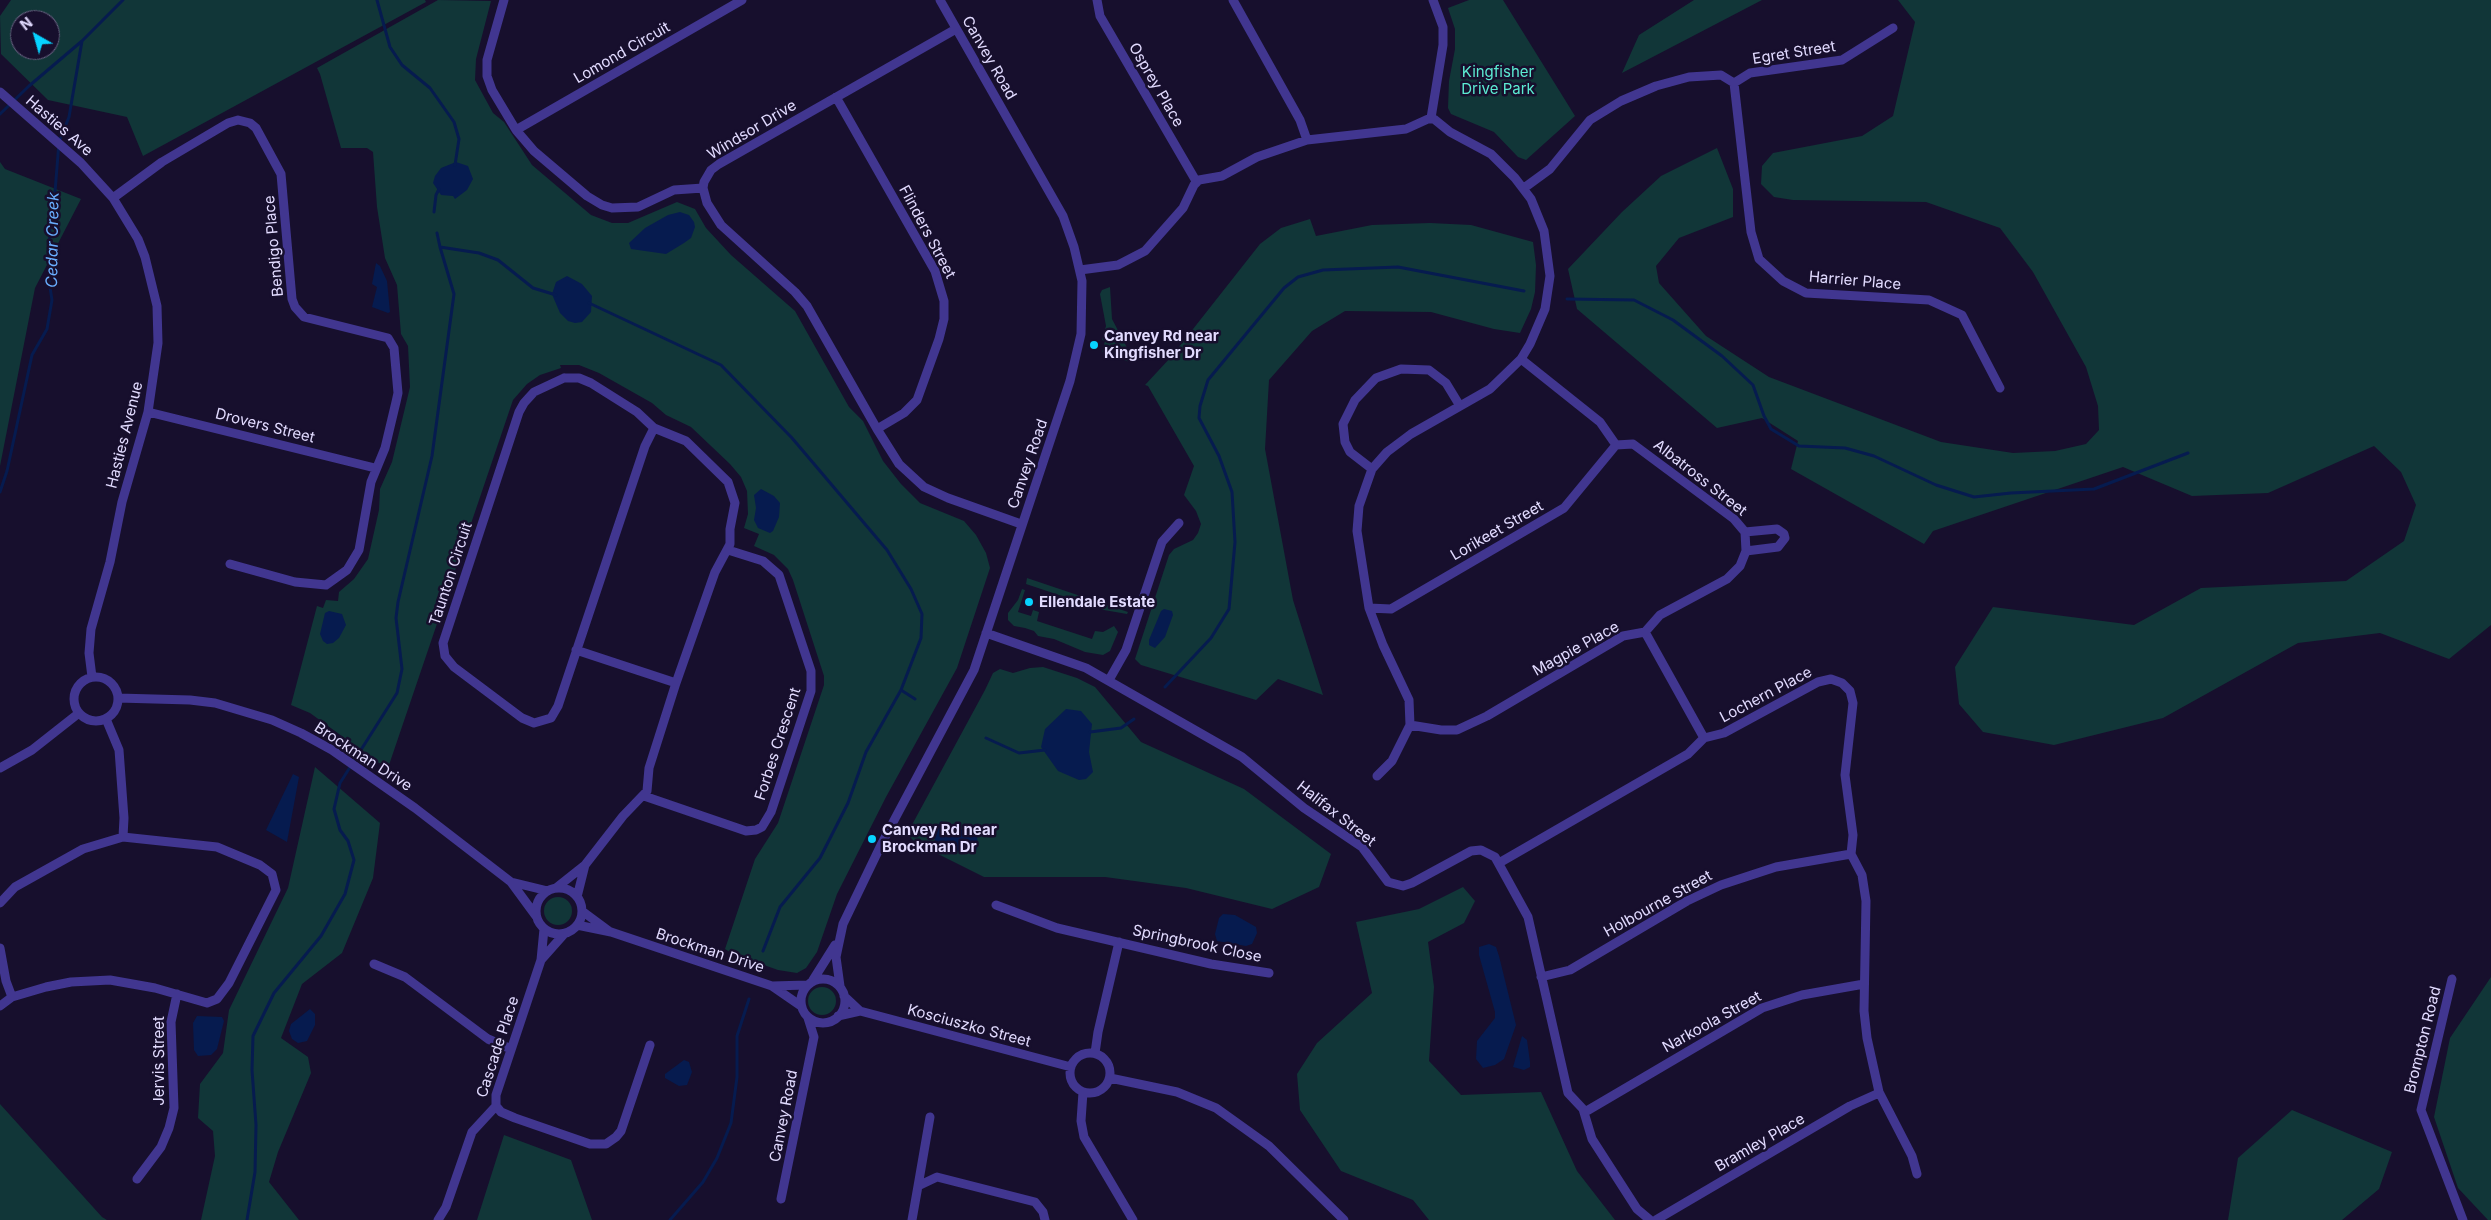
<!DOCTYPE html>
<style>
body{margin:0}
#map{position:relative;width:2491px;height:1220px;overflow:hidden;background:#170f2d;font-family:Inter,sans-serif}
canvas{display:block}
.north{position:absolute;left:10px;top:10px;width:50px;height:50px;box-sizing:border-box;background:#170f2d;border:1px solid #686181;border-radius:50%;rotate:322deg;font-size:14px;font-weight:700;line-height:20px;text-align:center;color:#e2dbff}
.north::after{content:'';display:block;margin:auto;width:18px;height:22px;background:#07d3ff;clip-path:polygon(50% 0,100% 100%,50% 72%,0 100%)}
</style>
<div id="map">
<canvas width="2491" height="1220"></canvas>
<div class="north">N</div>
</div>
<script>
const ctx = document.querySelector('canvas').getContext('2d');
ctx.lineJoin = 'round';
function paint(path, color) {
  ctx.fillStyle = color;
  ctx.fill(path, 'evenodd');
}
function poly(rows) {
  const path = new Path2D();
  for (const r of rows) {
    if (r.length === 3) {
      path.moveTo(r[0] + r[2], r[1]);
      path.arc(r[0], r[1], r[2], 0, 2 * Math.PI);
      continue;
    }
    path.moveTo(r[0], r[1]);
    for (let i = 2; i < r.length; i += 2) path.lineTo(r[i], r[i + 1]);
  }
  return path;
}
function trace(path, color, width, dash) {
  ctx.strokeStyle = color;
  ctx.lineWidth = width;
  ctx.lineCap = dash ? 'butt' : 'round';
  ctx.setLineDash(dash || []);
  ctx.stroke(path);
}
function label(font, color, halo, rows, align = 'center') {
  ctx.font = font + ' Inter,sans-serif';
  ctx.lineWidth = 5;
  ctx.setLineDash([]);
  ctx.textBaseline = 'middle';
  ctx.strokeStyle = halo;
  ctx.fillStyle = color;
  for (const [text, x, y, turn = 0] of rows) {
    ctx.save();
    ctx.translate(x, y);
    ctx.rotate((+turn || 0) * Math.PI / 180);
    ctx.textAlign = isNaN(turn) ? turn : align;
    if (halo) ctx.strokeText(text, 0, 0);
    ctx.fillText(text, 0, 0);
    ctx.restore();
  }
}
paint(poly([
 [11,0,425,0,426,2,143,156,127,117,48,100,1,54,0,16],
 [20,20,50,20,50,50,20,50],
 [438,0,491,1,476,59,475,80,493,113,504,122,532,165,591,215,612,223,628,223,677,202,695,209,706,228,731,255,795,311,849,407,863,421,883,461,901,484,920,503,964,521,976,535,986,553,990,568,957,668,886,797,837,894,817,952,806,968,797,973,778,970,733,954,725,949,755,859,778,823,824,685,824,676,793,580,788,569,774,555,754,546,759,534,744,528,748,514,747,491,741,477,730,464,691,427,666,415,652,403,599,373,579,365,560,365,561,368,540,375,527,384,513,400,389,765,379,763,310,713,291,705,317,606,323,608,326,600,338,601,339,592,354,579,368,559,379,510,380,489,392,462,410,387,408,346,401,334,397,285,385,258,377,207,373,152,367,148,341,148,320,74,317,68],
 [1469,0,1503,0,1575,116,1526,160,1518,157,1494,132,1451,114,1448,108,1449,81,1455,49,1455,29,1448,8],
 [1694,0,1762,0,1622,73,1639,35],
 [1898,0,2491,0,2491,625,2449,659,2380,633,2298,643,2163,718,2054,745,1983,732,1959,704,1955,667,1993,607,2134,625,2201,588,2346,581,2404,541,2416,505,2401,472,2374,446,2268,493,2192,496,2123,467,1933,531,1924,544,1791,469,1798,441,1762,418,1717,428,1577,309,1568,269,1622,212,1661,176,1717,148,1733,189,1733,217,1679,238,1656,266,1659,283,1706,336,1769,377,1941,442,2013,453,2055,451,2086,444,2099,430,2098,406,2086,367,2033,272,2000,228,1926,202,1793,200,1774,197,1761,184,1762,166,1773,153,1862,136,1893,116,1915,22],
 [0,162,5,169,81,199,35,288,0,466],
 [1310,219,1316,236,1372,225,1430,223,1471,225,1533,242,1536,265,1535,292,1531,309,1520,333,1494,329,1431,312,1345,311,1312,331,1269,380,1265,449,1293,600,1323,695,1278,679,1256,700,1141,665,1135,659,1169,555,1174,549,1193,540,1198,533,1201,524,1196,511,1184,495,1194,466,1148,386,1145,385,1171,357,1260,244,1281,228],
 [1110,287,1112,319,1134,361,1132,363,1102,352,1105,341,1102,340,1106,326,1100,294,1102,290],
 [1027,578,1128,612,1127,614,1104,610,1026,584],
 [1022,589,1025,590,1018,612,1031,616,1033,610,1039,612,1037,621,1092,639,1095,631,1103,632,1114,626,1118,632,1110,651,1103,655,1085,652,1054,639,1038,636,1034,631,1025,628,1014,626,1008,620,1008,613,1018,600],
 [1043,667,1077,678,1095,687,1141,742,1244,789,1331,854,1319,887,1272,909,1186,888,1105,877,984,877,916,843,907,834,985,690,993,673,1000,669,1013,673,1030,668],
 [315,767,380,823,373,878,342,953,302,984,281,1038,308,1057,311,1073,278,1152,269,1182,299,1220,201,1220,215,1156,213,1131,198,1118,200,1084,223,1053,229,1010,288,888],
 [1463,887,1475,901,1464,923,1428,942,1434,987,1429,1061,1461,1095,1541,1092,1577,1171,1615,1220,1429,1220,1413,1200,1341,1171,1300,1110,1297,1074,1317,1043,1372,993,1356,922,1419,909],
 [558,911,14],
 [2491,977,2491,1220,2488,1220,2458,1188,2434,1117,2450,1038],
 [822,1001,14],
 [0,1104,102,1217,107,1220,0,1220],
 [2292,1110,2392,1152,2379,1189,2342,1220,2228,1220,2238,1158],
 [504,1135,571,1160,592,1220,477,1220]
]), '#113638');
paint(poly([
 [456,162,468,166,473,179,467,190,455,199,453,196,441,195,433,183,435,176,441,168],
 [680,212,689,215,694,222,695,227,691,238,684,243,666,254,631,249,629,243,645,228,668,215],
 [376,263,380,266,387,281,390,312,388,313,372,307,377,287,372,284],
 [567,276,582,284,592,296,591,312,582,322,575,323,568,321,560,313,554,299,552,294,556,282],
 [761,489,774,496,780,503,779,517,773,531,770,533,758,528,754,520,756,508,754,495],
 [1164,609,1172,611,1173,615,1165,637,1155,648,1149,645,1149,640,1161,611],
 [329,611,342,614,346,625,339,638,333,643,327,644,323,641,320,634,325,613],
 [1066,709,1081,711,1092,724,1089,752,1093,772,1086,779,1079,780,1058,771,1041,747,1045,729],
 [293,774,299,777,287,842,266,830],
 [941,821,977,836,978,845,975,853,963,853,935,841,934,831],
 [1223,914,1235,915,1256,927,1257,933,1252,944,1246,946,1217,941,1215,934,1219,918],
 [1489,944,1496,947,1499,956,1516,1025,1504,1059,1495,1065,1483,1068,1476,1059,1477,1041,1495,1018,1495,1012,1479,955,1479,947],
 [310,1009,315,1014,315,1025,307,1041,298,1043,292,1039,289,1031,291,1024],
 [197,1016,222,1017,224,1021,217,1049,211,1055,198,1056,194,1050,193,1023],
 [1522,1036,1527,1040,1530,1062,1530,1067,1524,1070,1513,1067],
 [684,1060,689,1062,692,1072,687,1085,679,1086,665,1078,665,1074]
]), '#061b4f');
trace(poly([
 [377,0,390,47,402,65,430,88,454,122,459,139,455,165],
 [0,114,29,86,82,41],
 [434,212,436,195,439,189],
 [437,233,440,247,479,253,498,260,533,288,556,295],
 [1567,299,1634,300,1673,320,1722,356,1753,385,1764,416,1771,429,1799,446,1845,448,1874,456,1936,485,1974,497,2011,493,2094,489,2188,453],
 [589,303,721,365,792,438,887,550,911,589,922,614,921,638,901,690,915,699],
 [0,492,7,471,32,355,47,329,52,300,49,281,50,221,55,192,59,142,69,117,82,41,123,0],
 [1165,687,1211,638,1229,609,1235,542,1232,492,1219,456,1199,418,1200,406,1208,380,1284,288,1298,277,1323,270,1398,267,1524,291],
 [1090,732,1121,728,1134,719],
 [986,738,1019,753,1045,750],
 [763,951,780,907,820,858,848,803,866,752,901,690],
 [247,1220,255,1172,256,1125,252,1070,253,1036,274,993,321,936,345,894,354,860,348,841,340,830,334,809,340,783,397,693,402,669,396,618,398,602,432,456,454,294,440,247],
 [670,1220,703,1182,717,1158,731,1123,737,1077,737,1036,749,999]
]), '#061b4f', 3);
trace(poly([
 [504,0,487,60,487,76,492,90,516,130,534,151,587,196,602,205,612,208,638,207,674,190,703,188],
 [1097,0,1100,16,1196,181],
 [1233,0,1300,120,1307,140],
 [1734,83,1751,232,1759,259,1783,281,1806,293,1929,300,1962,315,2000,388],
 [0,92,81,163,113,198,138,239,145,257,157,306,158,343,148,412,122,502,110,562,91,629,89,653,92,677],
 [836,97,935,271,944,301,944,319,939,339,917,400,904,413,877,429,899,464,924,487,948,498,1021,524],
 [1431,118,1443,45,1443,27,1433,0],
 [516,130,742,0],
 [1524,188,1550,169,1590,120,1621,101,1656,86,1689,77,1721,75,1734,83,1750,73,1842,60,1893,28],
 [113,198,162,162,228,123,238,120,250,123,256,128,281,174,292,299,295,307,304,317,388,338,394,348,398,393,396,402,385,448,371,482,359,550,347,570,326,585,295,582,230,564],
 [1080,270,1118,265,1145,251,1183,208,1194,185,1199,180,1222,176,1257,157,1307,140,1406,129,1428,119,1434,119,1450,132,1491,154,1515,178,1531,199,1544,231,1550,276,1545,309,1530,344,1521,359,1490,389,1411,434,1387,452,1372,469,1359,506,1357,531,1369,608,1383,645,1409,700,1410,725,1392,761,1377,776],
 [564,378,579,378,591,383,637,412,654,428,645,446,558,706,551,718,534,723,522,718,454,667,445,656,443,643,519,412,524,403,534,392,564,378],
 [148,412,375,468],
 [877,429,807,306,795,292,721,225,707,203,703,188,704,182,711,170,719,164,956,29],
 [1372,469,1350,452,1345,442,1343,424,1355,400,1376,378,1401,369,1429,370,1446,383,1460,406],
 [1745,532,1777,529,1784,534,1785,538,1778,547,1746,551],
 [1369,608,1391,609,1564,508,1616,445],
 [1645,632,1704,738],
 [986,633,1086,668,1242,757,1304,808,1362,847,1388,882,1403,886,1412,883,1471,851,1481,850,1495,857,1528,917,1568,1093,1583,1109,1592,1139,1637,1209,1650,1220],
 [576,650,676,683],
 [96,699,22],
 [1109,680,1126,650,1162,542,1179,523],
 [118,698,190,700,215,703,272,720,301,733,332,750,415,808,511,882,536,916],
 [106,719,119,750,124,818,123,837],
 [1410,725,1441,730,1457,730,1487,716,1623,636,1645,632,1660,615,1727,579,1740,566,1746,551,1745,532,1734,519,1633,444,1616,445,1600,422,1521,359],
 [0,768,32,750,79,713],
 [644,796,746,831,756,830,762,827,771,812,811,691,811,671,779,575,763,561,728,550],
 [1499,863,1688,754,1704,738,1724,733,1818,682,1831,679,1842,683,1850,691,1853,703,1845,775,1853,835,1851,854,1862,875,1866,901,1864,1011,1867,1038,1879,1092,1912,1156,1917,1174],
 [511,882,548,891],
 [556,888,585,865,623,816,647,791,649,768,676,683,715,572,730,544,730,529,735,503,728,482,686,441,654,428],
 [559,911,23],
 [577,897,585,865],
 [0,903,15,887,83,849,123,837,217,847,260,865,272,874,276,890,229,983,217,999,207,1003,155,988,110,980,71,982,46,987,12,997,0,1006],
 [996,905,1057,928,1211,964,1269,973],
 [582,911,609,931],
 [577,925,611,932,772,986,801,1006],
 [0,948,6,981,12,997],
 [541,960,565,933],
 [374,964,405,977,488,1039,511,1049],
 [1541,977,1570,970,1687,901,1721,885,1776,867,1851,854],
 [823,1001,22],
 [2452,979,2421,1110,2463,1220],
 [813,980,835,945],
 [772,986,807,985],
 [840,986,836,957,843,924,882,843,974,670,1070,381,1081,334,1082,281,1074,247,1063,216,940,0],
 [844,996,860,1011],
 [838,1016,860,1011,1071,1067],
 [1090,1073,20],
 [1095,1053,1098,1032,1119,942],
 [1110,1078,1177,1092,1216,1108,1269,1146,1344,1220],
 [1083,1092,1081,1121,1084,1137,1133,1220],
 [496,1106,501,1112,515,1118,590,1144,606,1144,616,1137,621,1131,650,1045],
 [1585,1112,1762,1008,1802,995,1864,984],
 [137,1179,161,1147,169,1128,174,1108,171,1022,177,994],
 [918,1186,930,1117],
 [781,1199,814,1037,808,1018],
 [438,1220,446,1207,472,1132,496,1106,496,1095,541,960,544,929],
 [912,1220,918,1186,937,1177,1035,1202,1043,1212,1045,1220],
 [1656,1220,1850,1106,1879,1093]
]), '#413690', 9);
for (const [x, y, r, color] of [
 [1094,345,5,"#07d3ff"],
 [1029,602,5,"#07d3ff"],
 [872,839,5,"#07d3ff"]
]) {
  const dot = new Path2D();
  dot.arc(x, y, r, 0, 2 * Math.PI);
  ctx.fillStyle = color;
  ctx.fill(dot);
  trace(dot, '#170f2d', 2);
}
label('15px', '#e2dbff', '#170f2d', [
 ["Lomond Circuit",622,53,-30],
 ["Egret Street",1794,53,-9],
 ["Canvey Road",989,58,60],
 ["Osprey Place",1156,85,60],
 ["Hasties Ave",59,126,41],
 ["Windsor Drive",752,130,-31],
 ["Flinders Street",927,232,62],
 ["Bendigo Place",274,246,-95],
 ["Harrier Place",1855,281,5],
 ["Drovers Street",265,426,14],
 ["Hasties Avenue",125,435,-76],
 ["Canvey Road",1028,464,-71],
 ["Albatross Street",1700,478,38],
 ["Lorikeet Street",1497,531,-30],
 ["Taunton Circuit",451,574,-72],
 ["Magpie Place",1576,649,-29],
 ["Lochern Place",1766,695,-28],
 ["Forbes Crescent",778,744,-72],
 ["Brockman Drive",363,757,33],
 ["Halifax Street",1336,814,38],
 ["Holbourne Street",1658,904,-29],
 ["Springbrook Close",1197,944,12],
 ["Brockman Drive",710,951,18],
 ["Narkoola Street",1712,1022,-29],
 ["Kosciuszko Street",969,1026,15],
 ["Brompton Road",2423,1040,-76],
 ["Cascade Place",498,1047,-72],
 ["Jervis Street",159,1061,-90],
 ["Canvey Road",784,1116,-79],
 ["Bramley Place",1760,1143,-30]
]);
label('15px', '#5cebd2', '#170f2d', [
 ["Kingfisher",1498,72],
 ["Drive Park",1498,89]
]);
label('bold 15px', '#e2dbff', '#170f2d', [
 ["Canvey Rd near",1104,336],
 ["Kingfisher Dr",1104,353],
 ["Ellendale Estate",1039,602],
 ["Canvey Rd near",882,830],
 ["Brockman Dr",882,847]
], 'left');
label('italic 16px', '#69aeff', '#170f2d', [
 ["Cedar Creek",53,240,-89]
]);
</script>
